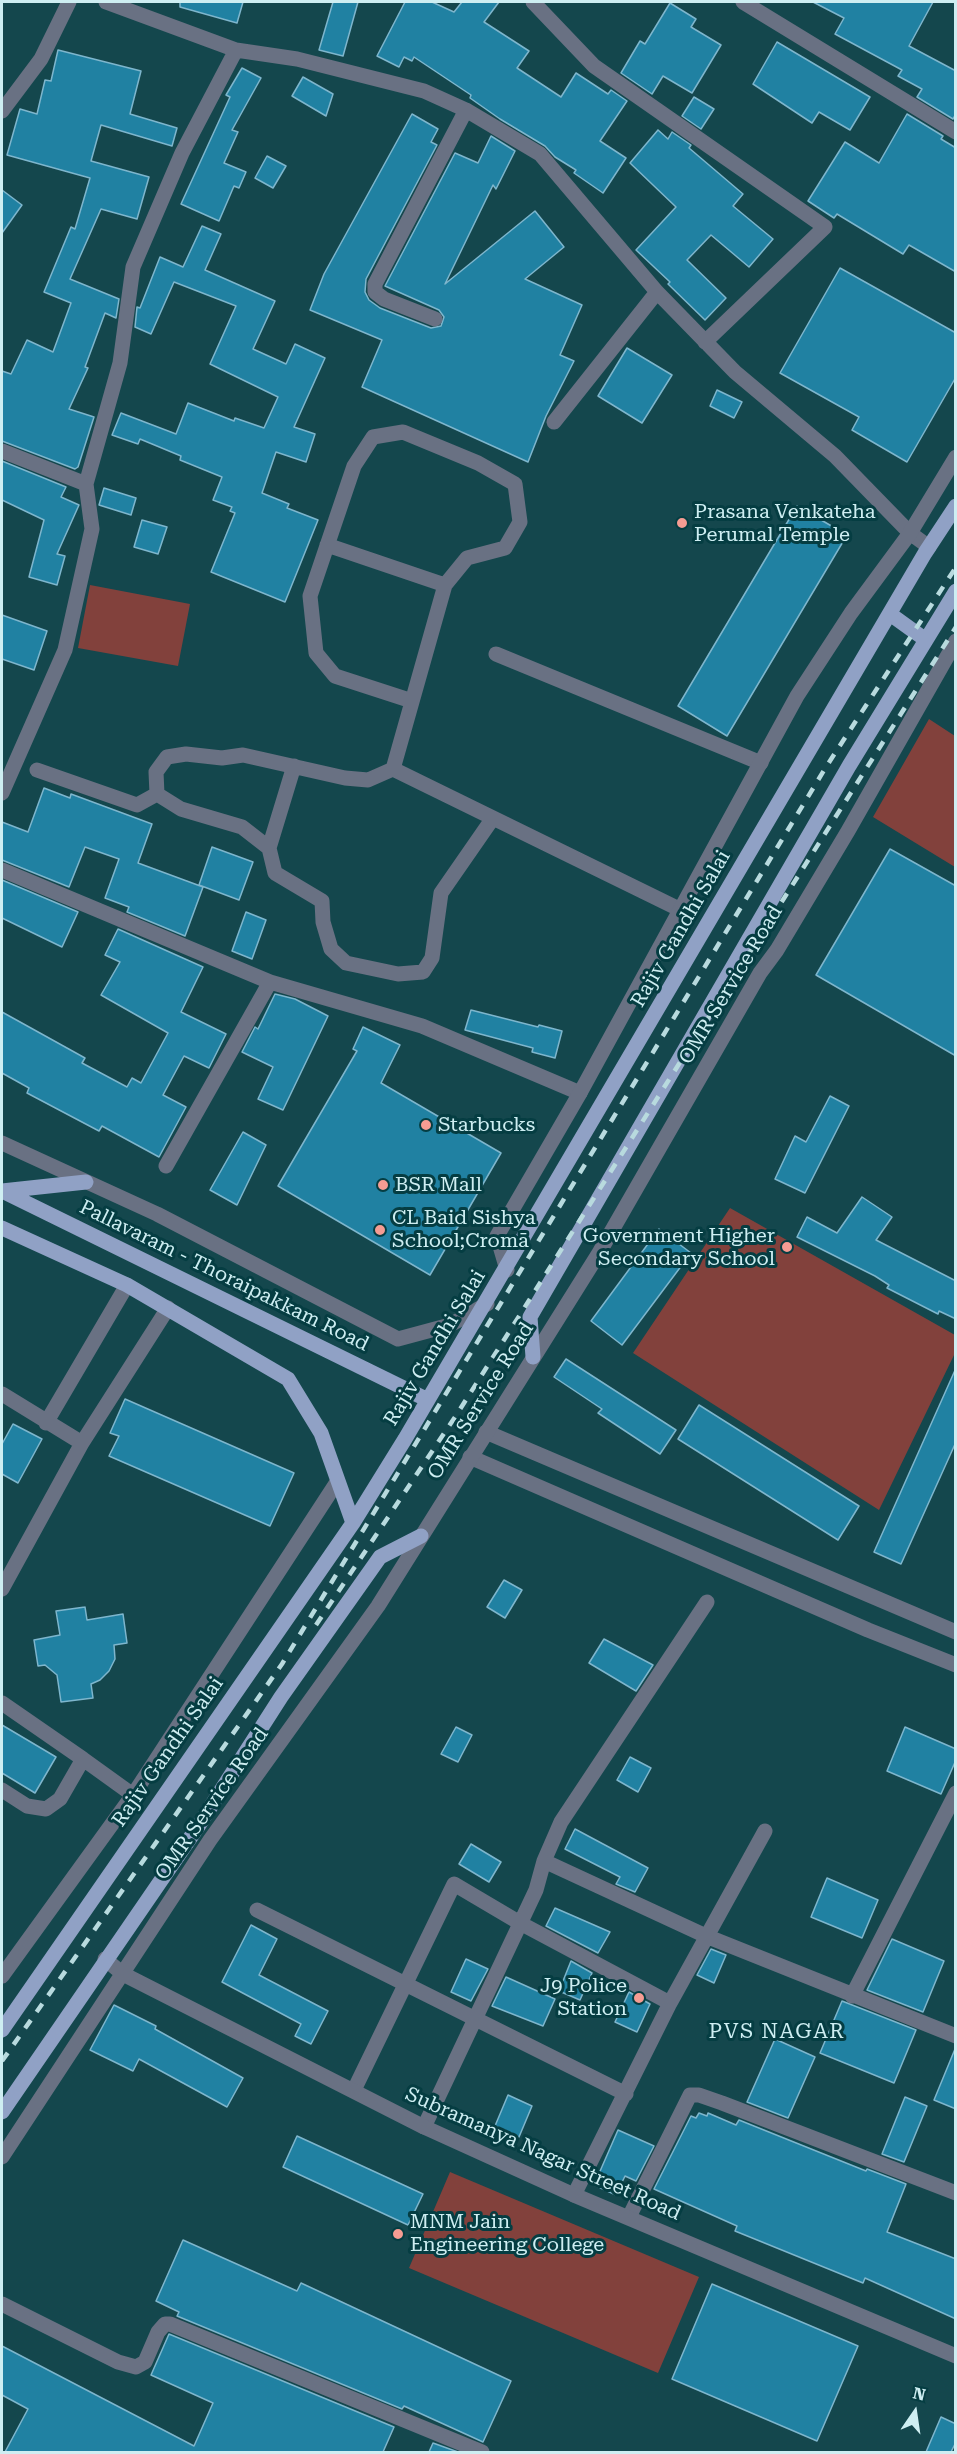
<!DOCTYPE html>
<meta charset="utf-8">
<style>
body{margin:0}
#map{position:relative;width:957px;height:2454px;overflow:hidden;background:#14474d;font-family:"Roboto Serif",serif}
canvas{display:block}
.frame{position:absolute;inset:0;border:3px solid #ceeef2;pointer-events:none}
.north{position:absolute;left:885px;top:2382px;width:60px;height:60px;-webkit-text-stroke:4px #053d42;paint-order:stroke;rotate:13deg;font-size:16px;font-weight:700;line-height:24px;text-align:center;color:#ceeef2}
.north::after{content:'';display:block;margin:auto;width:21px;height:27px;background:#ceeef2;clip-path:polygon(50% 0,100% 100%,50% 72%,0 100%)}
</style>
<div id="map">
<canvas width="957" height="2454"></canvas>
<div class="frame"></div>
<div class="north">N</div>
</div>
<script>
const ctx = document.querySelector('canvas').getContext('2d');
ctx.lineJoin = 'round';
function paint(path, color) {
  ctx.fillStyle = color;
  ctx.fill(path, 'evenodd');
}
function poly(rows) {
  const path = new Path2D();
  for (const r of rows) {
    path.moveTo(r[0], r[1]);
    for (let i = 2; i < r.length; i += 2) path.lineTo(r[i], r[i + 1]);
  }
  return path;
}
function trace(path, color, width, dash) {
  ctx.strokeStyle = color;
  ctx.lineWidth = width;
  ctx.lineCap = dash ? 'butt' : 'round';
  ctx.setLineDash(dash || []);
  ctx.stroke(path);
}
function label(font, color, halo, rows, align = 'center') {
  ctx.font = font + ' "Roboto Serif",serif';
  ctx.lineWidth = 6;
  ctx.setLineDash([]);
  ctx.textBaseline = 'middle';
  ctx.strokeStyle = halo;
  ctx.fillStyle = color;
  for (const [text, x, y, turn = 0] of rows) {
    ctx.save();
    ctx.translate(x, y);
    ctx.rotate((+turn || 0) * Math.PI / 180);
    ctx.textAlign = isNaN(turn) ? turn : align;
    if (halo) ctx.strokeText(text, 0, 0);
    ctx.fillText(text, 0, 0);
    ctx.restore();
  }
}
paint(poly([
 [90,585,190,604,178,666,78,648],
 [929,719,955,736,955,867,873,817],
 [730,1208,955,1335,955,1353,879,1510,633,1353],
 [450,2172,699,2277,658,2373,409,2268]
]), '#82413c');
const building = poly([
 [180,2,243,2,237,23,180,7,180,2],
 [333,2,358,2,343,56,319,50,333,2],
 [405,2,432,2,454,12,462,2,499,2,484,22,529,51,517,68,561,97,576,73,608,94,611,90,627,101,600,141,626,158,603,193,574,173,576,170,555,157,545,146,500,119,470,98,471,95,414,57,412,61,404,57,399,67,377,56,405,2],
 [813,2,933,2,909,46,956,71,956,114,953,119,917,97,922,89,898,76,902,70,835,34,844,18,813,2],
 [670,3,696,19,691,27,721,45,692,93,663,76,652,94,621,73,640,41,645,44,670,3],
 [777,42,870,97,850,130,819,112,812,123,753,84,777,42],
 [58,50,141,71,130,114,177,128,172,146,101,125,91,161,149,177,137,219,101,209,70,279,119,299,116,318,105,313,85,367,88,368,69,409,94,417,78,467,75,469,2,441,2,371,11,374,27,340,53,352,71,303,44,292,71,227,75,229,90,178,7,155,20,109,37,114,45,80,51,81,58,50],
 [242,68,261,78,232,130,238,132,224,163,246,172,239,188,234,186,219,221,181,204,230,97,226,95,242,68],
 [303,77,333,94,326,116,292,96,303,77],
 [694,97,714,109,701,129,682,116,694,97],
 [412,114,438,129,431,142,437,145,366,279,365,292,369,300,380,308,431,328,441,326,444,317,439,310,385,286,455,153,478,163,491,136,515,151,496,189,493,185,445,284,535,211,564,247,525,279,582,305,560,355,574,361,546,416,528,462,362,387,382,340,310,310,324,274,412,114],
 [907,114,943,136,941,139,956,148,956,272,909,245,903,254,837,214,834,218,808,201,845,142,879,163,907,114],
 [658,130,668,139,672,132,691,145,689,148,743,194,733,206,773,239,749,267,711,235,687,260,726,298,705,320,668,284,670,282,636,250,676,207,630,163,658,130],
 [267,156,286,166,273,188,255,178,267,156],
 [2,190,22,205,2,233,2,190],
 [202,226,221,234,205,270,275,301,253,349,286,364,295,344,325,358,294,427,315,434,306,462,276,452,262,493,289,504,287,508,318,520,285,602,211,572,235,513,230,511,232,507,213,500,222,477,180,460,181,456,140,439,138,444,112,435,121,413,176,434,188,403,234,421,235,418,264,428,278,397,210,364,236,306,174,282,151,334,135,327,137,307,140,308,160,257,183,267,202,226],
 [840,268,956,333,956,377,907,462,852,430,859,417,780,373,840,268],
 [627,348,672,375,642,423,598,396,627,348],
 [717,390,742,402,734,418,710,406,717,390],
 [2,461,66,487,61,497,79,505,57,554,65,556,57,585,29,577,44,520,2,500,2,461],
 [104,488,136,498,131,515,99,505,104,488],
 [797,506,847,535,727,736,678,706,797,506],
 [142,520,167,527,158,554,134,547,142,520],
 [2,615,47,631,34,670,2,659,2,615],
 [44,788,70,798,71,794,152,824,138,863,203,887,185,936,127,912,129,907,105,898,119,859,85,847,69,887,2,860,2,822,28,832,44,788],
 [212,847,253,862,239,900,199,885,212,847],
 [890,849,956,886,956,1056,816,975,890,849],
 [2,880,78,912,62,947,2,918,2,880],
 [246,912,266,920,252,959,232,951,246,912],
 [118,929,203,967,181,1012,226,1034,209,1068,184,1056,163,1095,186,1107,159,1157,102,1126,99,1131,27,1093,29,1088,2,1073,2,1012,85,1058,82,1063,127,1087,132,1078,141,1083,168,1033,101,995,120,962,105,955,118,929],
 [275,994,295,999,328,1016,283,1110,258,1099,273,1067,242,1052,255,1027,258,1029,275,994],
 [471,1010,538,1027,539,1025,562,1031,555,1058,532,1052,533,1048,465,1030,471,1010],
 [363,1027,400,1045,381,1083,501,1153,430,1275,278,1186,357,1051,353,1049,363,1027],
 [830,1096,849,1106,805,1193,775,1179,795,1136,806,1142,830,1096],
 [243,1132,266,1145,237,1205,210,1190,243,1132],
 [862,1197,892,1217,876,1240,956,1281,956,1319,939,1311,938,1314,887,1288,889,1285,875,1276,797,1237,807,1217,837,1233,862,1197],
 [659,1229,691,1253,622,1345,591,1321,659,1229],
 [566,1359,676,1430,660,1454,598,1413,602,1409,554,1377,566,1359],
 [956,1368,956,1442,901,1564,874,1552,956,1368],
 [125,1399,294,1473,270,1526,109,1456,119,1436,110,1433,125,1399],
 [699,1405,859,1506,838,1540,678,1439,699,1405],
 [13,1424,42,1439,18,1483,2,1474,2,1444,13,1424],
 [504,1580,522,1590,505,1618,487,1607,504,1580],
 [85,1607,87,1620,123,1614,127,1643,114,1645,115,1659,109,1671,100,1680,91,1684,93,1698,61,1702,57,1675,45,1665,38,1666,34,1640,60,1635,56,1611,85,1607],
 [604,1639,653,1665,636,1691,589,1663,604,1639],
 [2,1725,56,1757,35,1793,2,1773,2,1725],
 [456,1727,472,1735,458,1762,441,1754,456,1727],
 [905,1727,956,1749,956,1760,941,1794,887,1771,905,1727],
 [630,1757,651,1768,638,1792,617,1780,630,1757],
 [575,1829,648,1868,635,1892,616,1884,620,1877,565,1849,575,1829],
 [471,1844,501,1862,489,1882,459,1864,471,1844],
 [827,1878,878,1900,862,1938,811,1917,827,1878],
 [555,1908,610,1932,598,1953,546,1926,555,1908],
 [251,1925,277,1939,259,1975,328,2011,311,2044,295,2036,301,2024,222,1982,251,1925],
 [892,1939,944,1961,923,2012,867,1990,892,1939],
 [711,1949,726,1955,714,1983,697,1975,711,1949],
 [466,1959,488,1969,471,2001,451,1992,466,1959],
 [571,1961,592,1973,580,2000,559,1991,571,1961],
 [506,1977,555,1999,543,2026,492,2006,506,1977],
 [629,1992,650,2004,637,2032,615,2022,629,1992],
 [842,2001,916,2030,894,2083,820,2053,842,2001],
 [114,2005,156,2026,155,2029,243,2078,227,2107,139,2059,133,2071,90,2050,114,2005],
 [775,2039,815,2057,788,2118,747,2102,775,2039],
 [955,2049,956,2049,956,2109,934,2100,955,2049],
 [508,2095,532,2106,519,2137,495,2126,508,2095],
 [905,2097,927,2106,904,2162,882,2154,905,2097],
 [699,2113,707,2116,708,2113,736,2125,739,2120,866,2171,867,2169,906,2184,887,2232,956,2259,956,2319,865,2278,863,2283,735,2231,737,2226,654,2189,691,2116,696,2118,699,2113],
 [618,2130,654,2146,636,2181,625,2176,616,2195,594,2185,618,2130],
 [297,2136,423,2194,408,2225,283,2167,297,2136],
 [183,2240,297,2291,301,2283,511,2381,483,2442,404,2406,402,2409,177,2316,179,2312,156,2301,183,2240],
 [712,2284,858,2346,817,2441,672,2379,712,2284],
 [169,2334,394,2427,383,2452,5,2452,28,2409,2,2395,2,2346,194,2446,213,2403,151,2375,169,2334],
 [941,2417,956,2424,956,2442,951,2452,926,2452,941,2417],
 [433,2443,458,2452,429,2452,433,2443]
]);
paint(building, '#2081a2');
trace(building, '#7eb6cd', 1.5);
trace(poly([
 [106,2,236,50,297,59,424,91,466,110,540,154,657,292,735,372,835,456,910,533,929,547],
 [533,2,594,66,825,227,705,342],
 [743,2,956,132],
 [435,319,384,299,375,292,375,284,466,110],
 [554,422,657,292],
 [2,451,86,484],
 [327,545,445,585],
 [496,654,761,763],
 [412,701,335,676,316,653,310,596,354,466,373,437,403,432,478,463,515,484,520,522,505,548,467,558,445,585,393,769,681,910],
 [393,769,368,780,345,778,243,755,222,758,186,754,167,757,156,772,157,794,181,809,242,827,269,848,275,873,322,901,323,922,331,949,346,963,398,974,423,972,432,958,441,893,493,818],
 [37,770,137,805,157,794],
 [2,793,65,650,92,529,86,484,120,363,133,267,182,153,236,50],
 [269,848,294,766],
 [2,870,270,982,422,1026,580,1093],
 [166,1166,270,982],
 [2,1394,82,1443],
 [46,1423,127,1285],
 [486,1432,956,1632],
 [470,1457,868,1630,956,1665],
 [2,1589,82,1443,168,1308],
 [2,1703,83,1759],
 [2,1790,27,1806,46,1809,60,1799,83,1759,133,1795],
 [544,1861,706,1936,956,2036],
 [257,1910,626,2094],
 [852,1996,956,1793],
 [354,2090,454,1884,520,1923,670,2003],
 [424,2127,536,1890,544,1861,561,1822,707,1602],
 [574,2195,670,2003,765,1831],
 [629,2217,690,2095,699,2095,722,2103,956,2193],
 [2,2304,118,2362,136,2367,145,2362,158,2332,165,2324,170,2324,482,2452]
]), '#697183', 15);
trace(poly([
 [2,111,41,59,69,2],
 [2,1143,157,1214,398,1339,450,1325,487,1304],
 [507,1270,497,1236,580,1093,797,696,851,613,910,533,956,457],
 [105,1959,123,1974,424,2127,574,2195,956,2356],
 [2,1976,133,1795,337,1482],
 [2,2157,210,1840,378,1606,599,1253,760,973,777,950,848,831,956,641]
]), '#697183', 15);
trace(poly([
 [890,614,926,640],
 [2,1191,428,1400],
 [2,1191,86,1182],
 [2,1228,127,1285,288,1379,321,1433,353,1523],
 [533,1357,530,1317,849,766,956,591],
 [2,2030,353,1523,405,1439,925,553,956,506],
 [2,2112,197,1828,281,1697,380,1557,421,1536]
]), '#90a1c5', 15);
trace(poly([
 [316,1625,457,1414,956,627],
 [2,2061,282,1664,826,767,956,567]
]), '#b8dade', 4.5, [10, 10]);
for (const [x, y, r, color] of [
 [682,523,6,"#f59c93"],
 [426,1125,6,"#f59c93"],
 [383,1185,6,"#f59c93"],
 [380,1230,6,"#f59c93"],
 [787,1247,6,"#f59c93"],
 [639,1998,6,"#f59c93"],
 [398,2234,6,"#f59c93"]
]) {
  const dot = new Path2D();
  dot.arc(x, y, r, 0, 2 * Math.PI);
  ctx.fillStyle = color;
  ctx.fill(dot);
  trace(dot, '#053d42', 2);
}
label('20px', '#ceeef2', '#053d42', [
 ["Prasana Venkateha",694,512],
 ["Perumal Temple",694,535],
 ["Starbucks",438,1125],
 ["BSR Mall",395,1185],
 ["CL Baid Sishya",392,1218],
 ["School;Cromā",392,1241],
 ["Government Higher",775,1236,"right"],
 ["Secondary School",775,1259,"right"],
 ["J9 Police",627,1986,"right"],
 ["Station",627,2009,"right"],
 ["MNM Jain",410,2222],
 ["Engineering College",410,2245]
], 'left');
label('20px', '#ceeef2', '#053d42', [
 ["Rajiv Gandhi Salai",681,929,-60],
 ["OMR Service Road",731,985,-59],
 ["Pallavaram - Thoraipakkam Road",224,1276,26],
 ["Rajiv Gandhi Salai",435,1348,-59],
 ["OMR Service Road",481,1401,-58],
 ["Rajiv Gandhi Salai",168,1752,-55],
 ["OMR Service Road",212,1804,-55],
 ["Subramanya Nagar Street Road",543,2154,24]
]);
ctx.letterSpacing = '1.5px';
label('21px', '#ceeef2', '#053d42', [
 ["PVS NAGAR",777,2032]
]);
ctx.letterSpacing = '0px';
</script>
